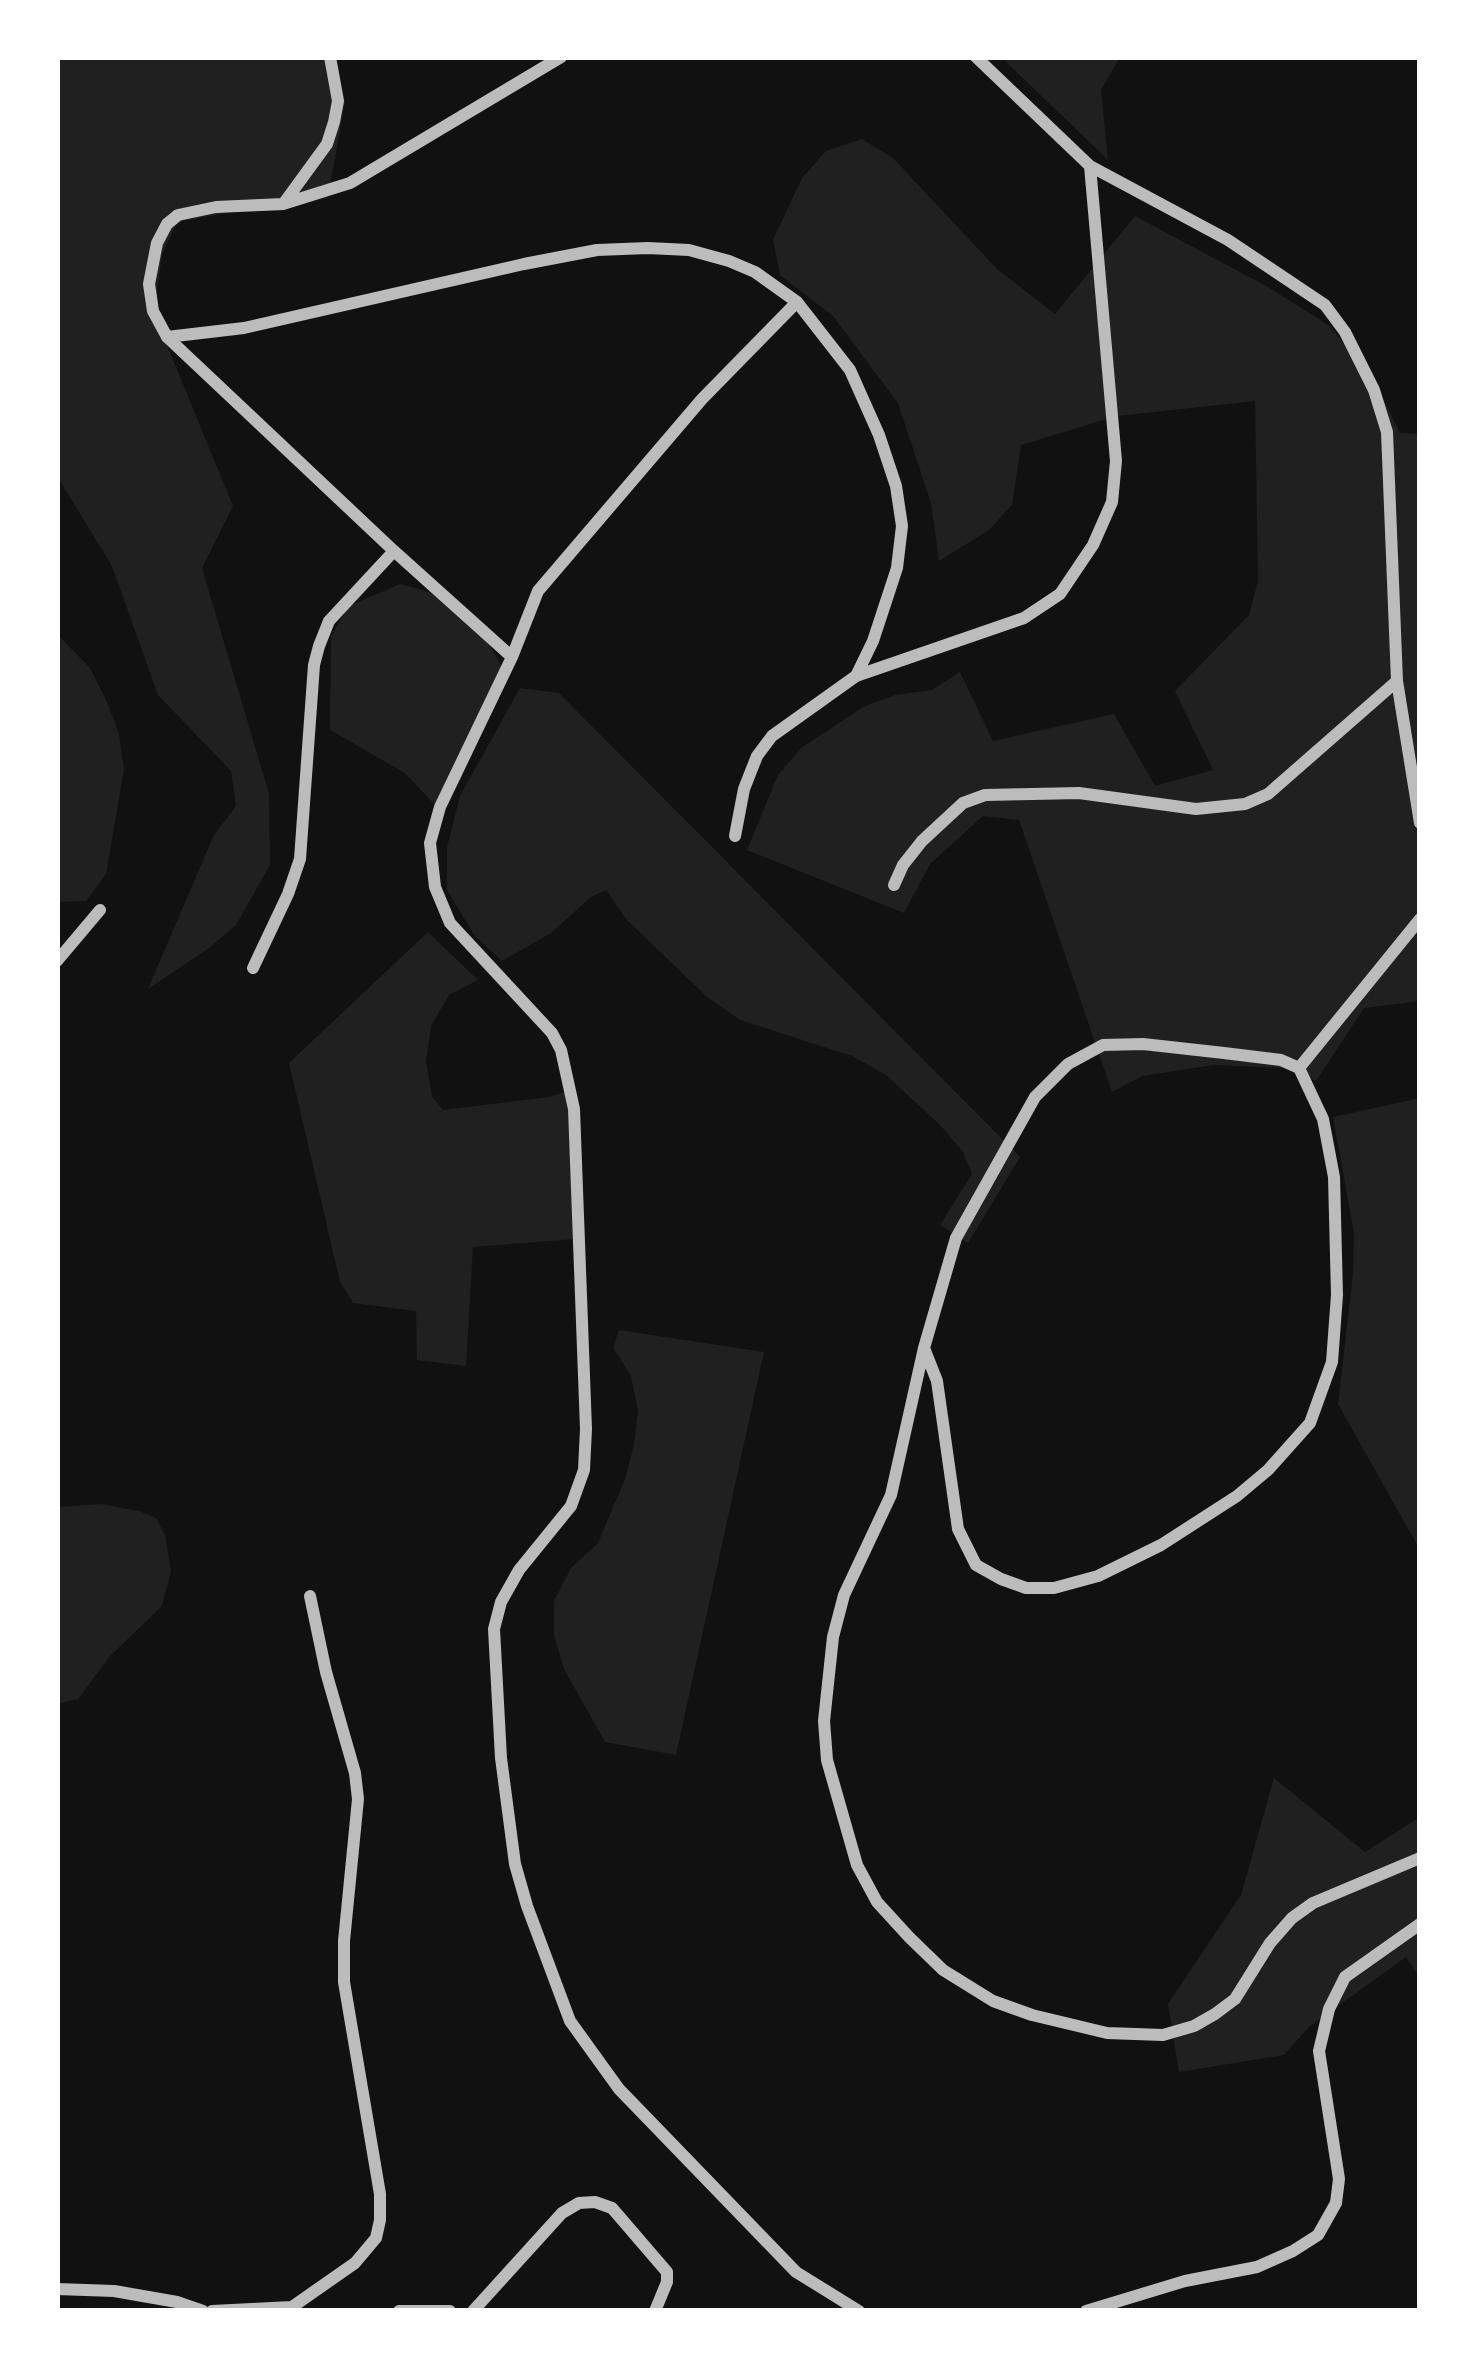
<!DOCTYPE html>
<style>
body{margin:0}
#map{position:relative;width:1477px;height:2368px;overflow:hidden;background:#111;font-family:"Noto Sans",sans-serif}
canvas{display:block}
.frame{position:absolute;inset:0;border:60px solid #fff;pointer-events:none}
</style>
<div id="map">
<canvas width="1477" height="2368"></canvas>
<div class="frame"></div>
</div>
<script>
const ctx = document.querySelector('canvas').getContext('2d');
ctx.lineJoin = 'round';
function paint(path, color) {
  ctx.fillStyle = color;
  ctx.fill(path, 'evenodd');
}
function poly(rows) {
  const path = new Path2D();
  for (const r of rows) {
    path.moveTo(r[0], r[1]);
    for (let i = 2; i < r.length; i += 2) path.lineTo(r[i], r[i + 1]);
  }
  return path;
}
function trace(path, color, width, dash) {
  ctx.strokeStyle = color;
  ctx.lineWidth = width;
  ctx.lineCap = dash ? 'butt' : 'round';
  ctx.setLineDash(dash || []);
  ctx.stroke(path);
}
paint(poly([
 [57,57,336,57,345,102,328,197,280,211,247,209,177,222,162,255,157,291,159,326,233,506,202,568,269,794,270,865,236,925,209,948,148,989,214,835,236,806,231,771,158,695,112,566,57,476],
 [1001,57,1120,57,1101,90,1108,160],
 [862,139,893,158,997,269,1055,314,1135,216,1268,287,1330,326,1376,384,1400,433,1420,434,1420,1001,1364,1008,1316,1081,1285,1068,1214,1065,1142,1076,1112,1092,1019,820,983,816,930,864,904,913,747,850,778,775,801,748,863,707,895,695,932,690,960,672,993,741,1114,714,1155,786,1213,770,1175,691,1249,615,1258,581,1255,401,1117,416,1021,445,1012,505,989,530,939,561,931,503,898,403,833,316,780,275,773,240,802,178,826,151],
 [400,584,450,598,486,639,503,669,436,806,405,773,330,730,331,636,349,606],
 [57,634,90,668,107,702,119,734,124,769,106,874,86,901,57,902],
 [520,688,559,693,1020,1157,968,1243,940,1225,972,1174,963,1152,940,1125,886,1075,852,1056,740,1020,707,997,627,920,606,890,591,897,551,933,502,961,475,936,447,890,447,847,460,796],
 [428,932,478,980,449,995,431,1026,426,1062,432,1096,443,1110,549,1097,567,1091,575,1239,473,1247,466,1366,417,1360,416,1311,353,1303,340,1282,289,1063],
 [1420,1098,1420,1550,1338,1404,1353,1274,1354,1233,1333,1117],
 [619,1330,764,1352,676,1755,605,1742,564,1669,554,1635,554,1601,571,1568,598,1543,625,1479,634,1445,638,1411,631,1376,613,1348],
 [101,1504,139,1511,156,1518,165,1535,171,1571,162,1606,110,1656,78,1699,57,1704,57,1507],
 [1274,1778,1365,1852,1420,1817,1420,1979,1406,1957,1309,2027,1284,2055,1179,2072,1168,2004,1241,1895]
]), '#202020');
trace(poly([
 [561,57,350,183,283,204,216,207,178,215,167,224,157,243,149,284,153,311,167,337,244,328,524,264,597,250,648,248,689,250,729,261,755,272,797,302,850,370,879,435,896,486,902,526,897,568,873,641,856,676,772,736,757,756,744,789,735,836],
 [976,57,1090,166,1228,240,1325,305,1345,332,1374,390,1387,432,1397,681,1420,823],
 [284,203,327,144,334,122,338,101,330,57],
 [797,302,702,399,538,591,512,657,440,807,430,843,435,887,450,923,552,1033,561,1050,574,1109,586,1429,584,1470,571,1506,519,1570,501,1602,494,1629,501,1758,515,1864,527,1906,570,2021,619,2089,796,2272,859,2311],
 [167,337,394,551,512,657],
 [856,676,1024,618,1060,594,1093,545,1112,502,1116,461,1090,166],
 [894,885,903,865,922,841,963,803,985,795,1079,793,1196,809,1245,804,1268,794,1397,681],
 [57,961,100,910],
 [253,968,288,894,300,859,314,665,319,646,329,621,394,551],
 [1299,1068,1420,919],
 [924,1348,937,1381,958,1529,976,1565,1001,1579,1026,1588,1054,1588,1098,1576,1161,1545,1237,1496,1268,1470,1310,1423,1332,1362,1337,1295,1334,1177,1323,1119,1299,1068,1281,1060,1224,1053,1143,1044,1103,1045,1068,1064,1035,1097,956,1238,924,1348,891,1495,844,1595,833,1637,824,1721,827,1760,857,1865,877,1902,909,1937,943,1970,993,2001,1032,2015,1107,2033,1163,2035,1194,2026,1215,2014,1235,1999,1270,1943,1292,1918,1313,1903,1420,1858],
 [57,2289,114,2291,177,2302,203,2311],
 [212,2311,292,2307,355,2263,376,2238,380,2220,380,2194,344,1982,344,1941,358,1799,355,1773,326,1672,310,1596],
 [399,2311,450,2311],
 [473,2311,562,2213,579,2203,595,2202,612,2208,667,2272,667,2282,655,2311],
 [1086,2311,1185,2281,1257,2267,1293,2251,1318,2235,1336,2203,1339,2179,1319,2051,1329,2009,1345,1977,1420,1924]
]), '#bcbcbc', 12);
</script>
